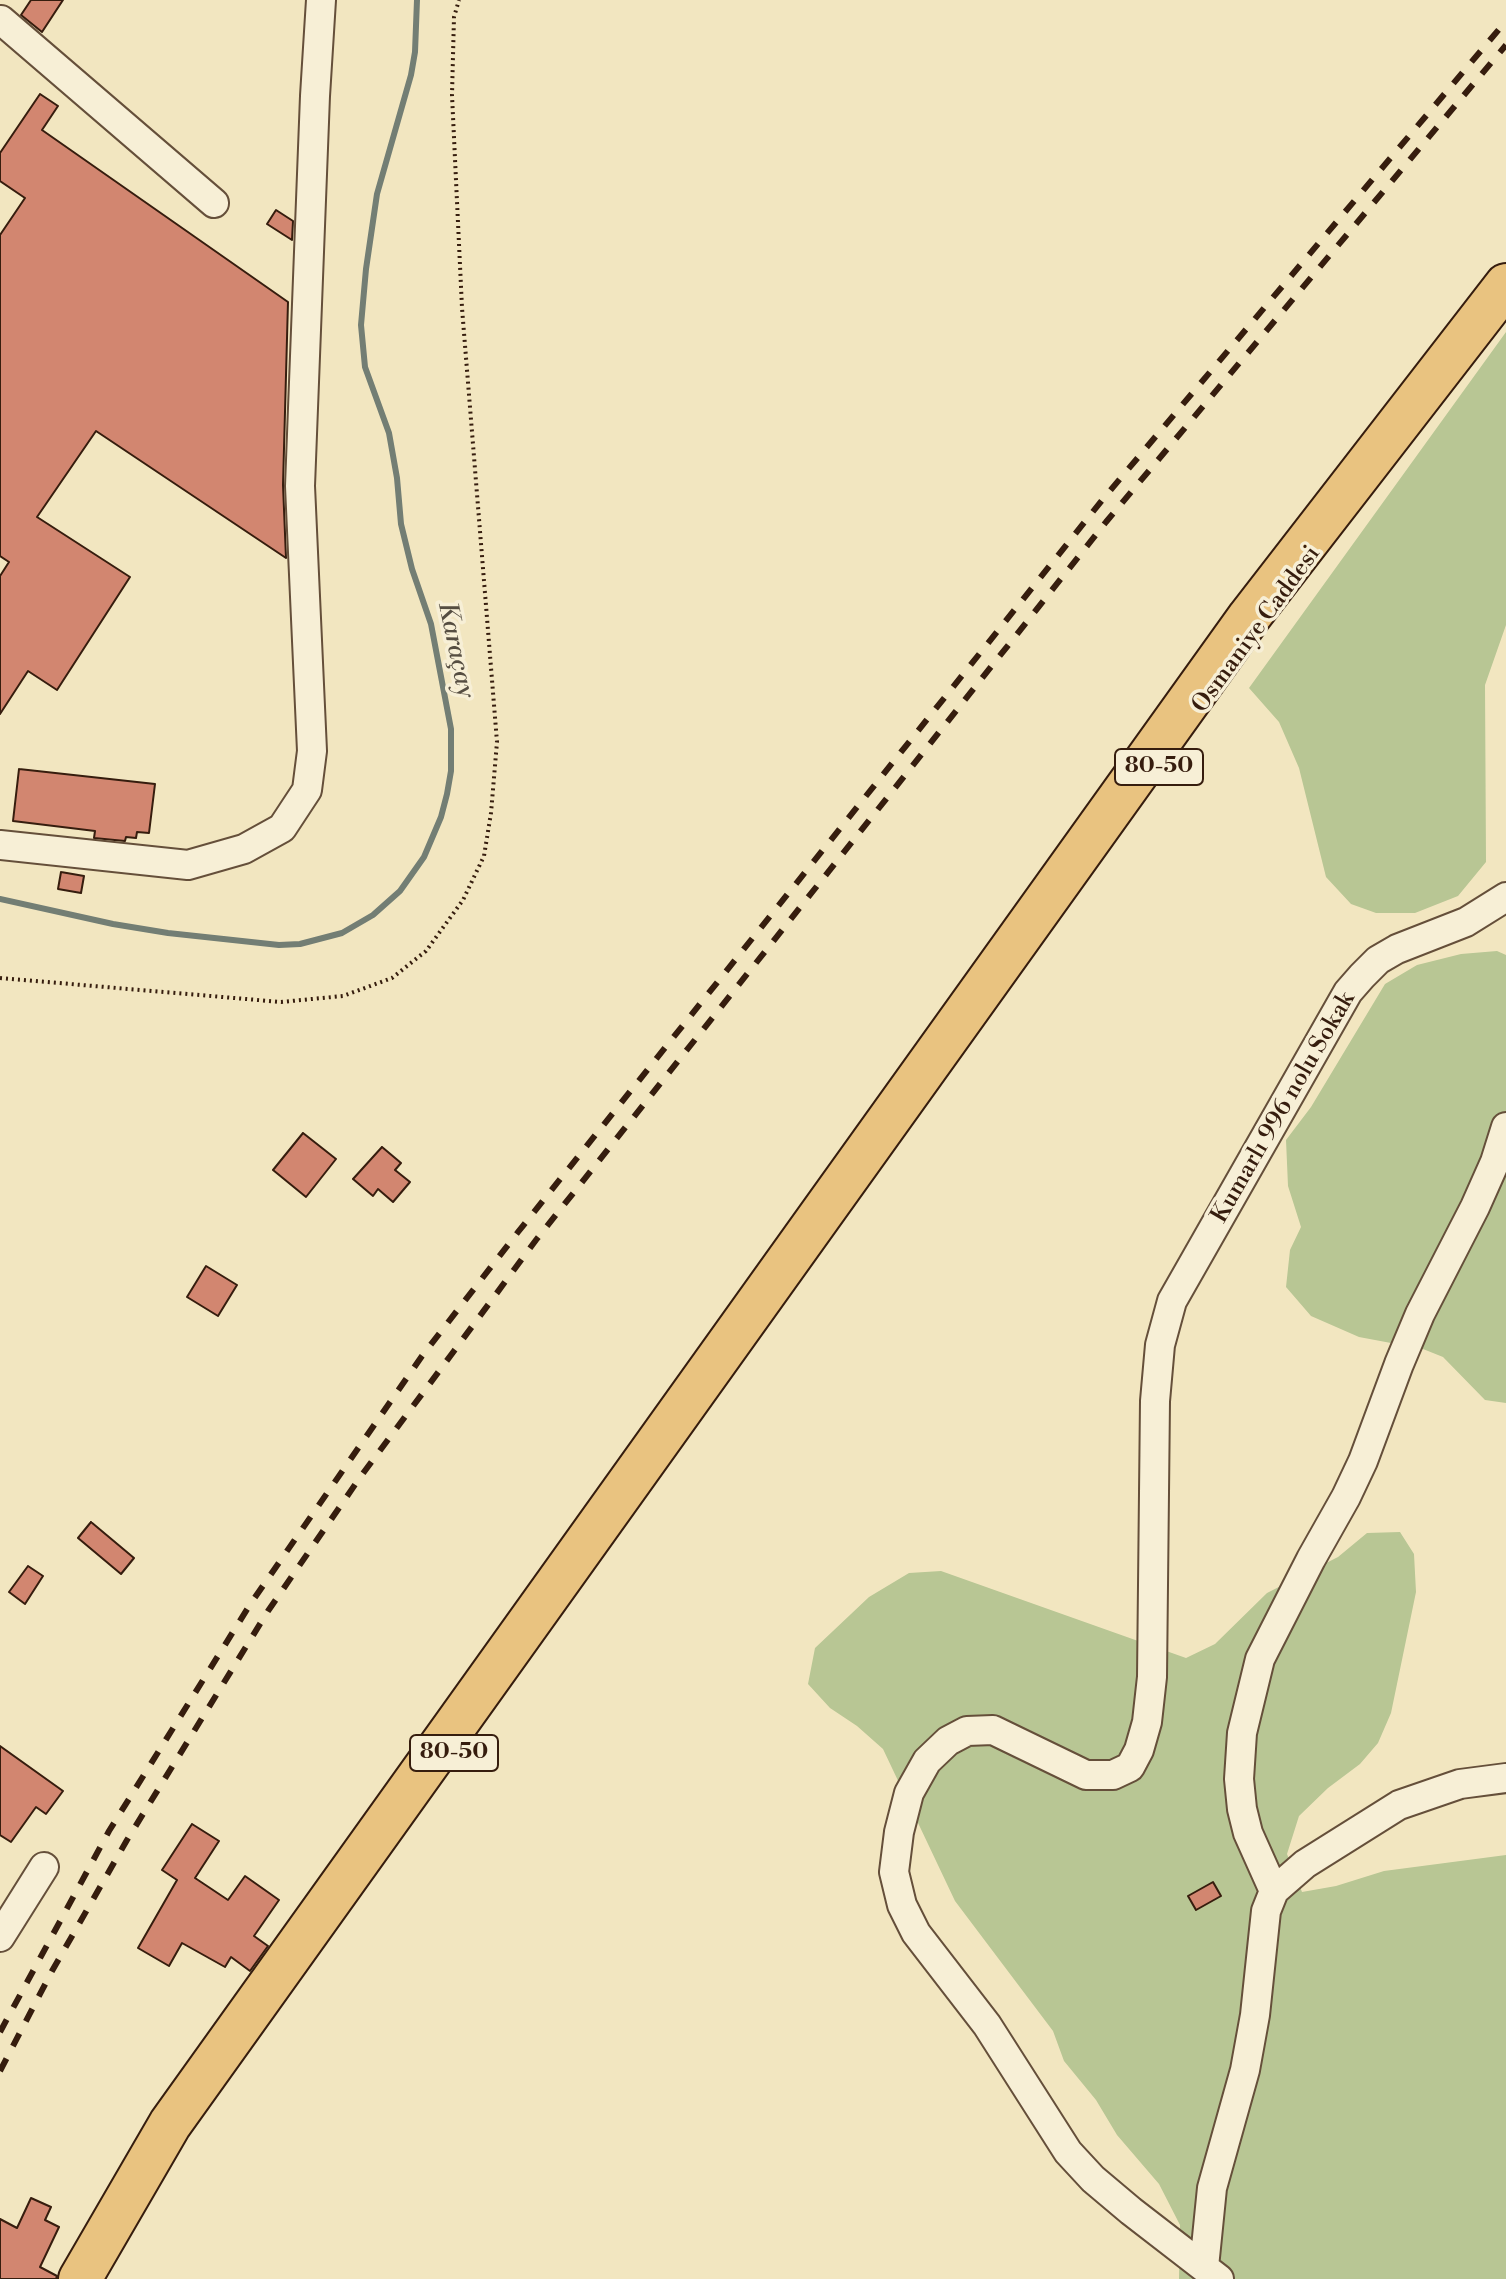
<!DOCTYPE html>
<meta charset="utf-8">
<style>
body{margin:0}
canvas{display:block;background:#f2e6c0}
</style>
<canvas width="1506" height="2279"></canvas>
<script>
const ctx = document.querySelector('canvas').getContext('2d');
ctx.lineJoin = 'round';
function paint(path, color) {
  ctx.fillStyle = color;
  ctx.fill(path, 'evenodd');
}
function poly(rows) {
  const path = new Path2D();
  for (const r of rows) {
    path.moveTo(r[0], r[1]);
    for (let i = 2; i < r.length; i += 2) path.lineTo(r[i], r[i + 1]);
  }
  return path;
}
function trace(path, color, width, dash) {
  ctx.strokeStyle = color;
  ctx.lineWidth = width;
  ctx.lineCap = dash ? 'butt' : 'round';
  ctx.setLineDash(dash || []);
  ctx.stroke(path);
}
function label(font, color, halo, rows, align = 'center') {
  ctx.font = font + ' "Libre Bodoni",serif';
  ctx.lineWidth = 7;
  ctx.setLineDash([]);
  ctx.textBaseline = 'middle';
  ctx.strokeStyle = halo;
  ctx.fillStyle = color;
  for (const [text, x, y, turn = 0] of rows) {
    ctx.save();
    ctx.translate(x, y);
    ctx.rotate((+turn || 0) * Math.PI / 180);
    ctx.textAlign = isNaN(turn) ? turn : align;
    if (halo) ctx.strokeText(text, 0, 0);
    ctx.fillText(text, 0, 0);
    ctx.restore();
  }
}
paint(poly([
 [1506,332,1506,625,1485,685,1486,862,1458,896,1415,913,1376,913,1351,904,1326,877,1299,768,1279,722,1249,688],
 [1497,951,1506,955,1506,1403,1485,1400,1443,1357,1423,1349,1359,1337,1311,1316,1286,1287,1290,1250,1301,1227,1288,1186,1286,1140,1311,1107,1385,984,1417,965,1461,954],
 [1400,1532,1414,1554,1416,1592,1391,1713,1378,1743,1360,1764,1328,1788,1299,1816,1287,1854,1302,1892,1336,1886,1384,1871,1506,1855,1506,2279,1179,2279,1180,2225,1159,2184,1117,2135,1096,2100,1064,2061,1053,2031,955,1901,883,1749,857,1726,830,1708,808,1684,815,1648,869,1597,909,1573,941,1571,1186,1658,1215,1644,1267,1593,1338,1557,1367,1533]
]), '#b8c694');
trace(poly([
 [0,899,113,924,168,933,279,945,300,944,342,933,373,915,400,891,424,857,441,817,447,794,451,771,451,729,431,624,412,569,401,524,397,478,389,433,365,367,361,325,366,269,377,194,411,75,415,52,417,0]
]), '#737e74', 6);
const building = poly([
 [31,0,63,0,42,32,21,15,31,0],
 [40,94,58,106,42,130,288,302,283,485,286,558,96,431,37,517,130,577,57,690,28,671,0,714,0,576,9,562,0,556,0,235,25,198,0,181,0,153,40,94],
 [276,210,293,221,292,240,267,224,276,210],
 [19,769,155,784,149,833,137,832,136,838,126,837,125,841,94,838,95,831,13,821,19,769],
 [61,872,84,876,81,893,58,889,61,872],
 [303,1133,336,1159,306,1197,273,1170,303,1133],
 [382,1147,401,1163,395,1170,410,1182,393,1202,378,1189,373,1196,353,1179,382,1147],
 [206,1266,237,1285,218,1316,187,1297,206,1266],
 [91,1522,134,1558,121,1574,78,1538,91,1522],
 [28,1566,43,1576,25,1604,9,1592,28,1566],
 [0,1746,63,1791,46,1814,36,1807,11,1842,0,1835,0,1746],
 [192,1824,219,1841,195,1878,228,1900,245,1876,279,1900,254,1936,268,1946,250,1971,231,1957,225,1967,182,1943,169,1966,138,1948,177,1880,162,1870,192,1824],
 [1213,1882,1221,1896,1196,1910,1188,1896,1213,1882],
 [31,2198,51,2207,45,2220,59,2227,40,2267,57,2276,56,2279,0,2279,0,2219,17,2228,31,2198]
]);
paint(building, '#d28670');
trace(building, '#361d0e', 2);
const minor = poly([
 [1,20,214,203],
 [0,845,188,865,244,849,282,828,307,790,312,751,300,486,315,96,321,0],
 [1274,1891,1248,1833,1242,1809,1239,1779,1242,1733,1260,1659,1311,1559,1346,1497,1363,1461,1399,1364,1420,1314,1475,1207,1495,1162,1506,1127],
 [0,1937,44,1867],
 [1204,2267,1212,2188,1245,2070,1255,2015,1266,1911,1274,1891,1305,1864,1399,1805,1460,1784,1506,1778],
 [1219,2279,1131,2211,1093,2179,1068,2152,987,2025,916,1933,902,1905,894,1872,899,1832,909,1793,927,1761,948,1741,967,1731,993,1730,1086,1775,1113,1775,1130,1767,1139,1750,1147,1722,1152,1677,1155,1401,1160,1345,1172,1301,1348,992,1362,976,1378,960,1397,949,1466,922,1506,897]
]);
const highway = poly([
 [80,2279,170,2124,819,1217,1249,617,1506,285]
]);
trace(minor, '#654f3a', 32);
trace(highway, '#361d0e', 46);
trace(poly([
 [0,978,281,1002,343,996,392,978,426,951,463,900,484,856,491,813,497,742,462,308,452,95,454,17,459,0]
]), '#361d0e', 4, [2, 4]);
trace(minor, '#f7efd6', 28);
trace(highway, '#e9c380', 42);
trace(poly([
 [0,2032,109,1831,251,1603,422,1356,518,1232,1103,499,1506,21],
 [0,2071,52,1971,127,1840,268,1611,361,1476,454,1351,536,1240,1106,522,1506,45]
]), '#361d0e', 6, [14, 14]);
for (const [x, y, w] of [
 [1159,767,88],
 [454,1753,88]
]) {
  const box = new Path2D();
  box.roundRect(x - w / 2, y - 18, w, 36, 6);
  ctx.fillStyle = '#f7efd6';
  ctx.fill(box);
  trace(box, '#361d0e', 2);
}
label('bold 22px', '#361d0e', null, [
 ["80-50",1159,767],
 ["80-50",454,1753]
]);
label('24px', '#361d0e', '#f7efd6', [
 ["Osmaniye Caddesi",1257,630,-54],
 ["Kumarlı 996 nolu Sokak",1284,1108,-60]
]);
label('italic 26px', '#554d41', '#f7efd6', [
 ["Karaçay",455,650,78]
]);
</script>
